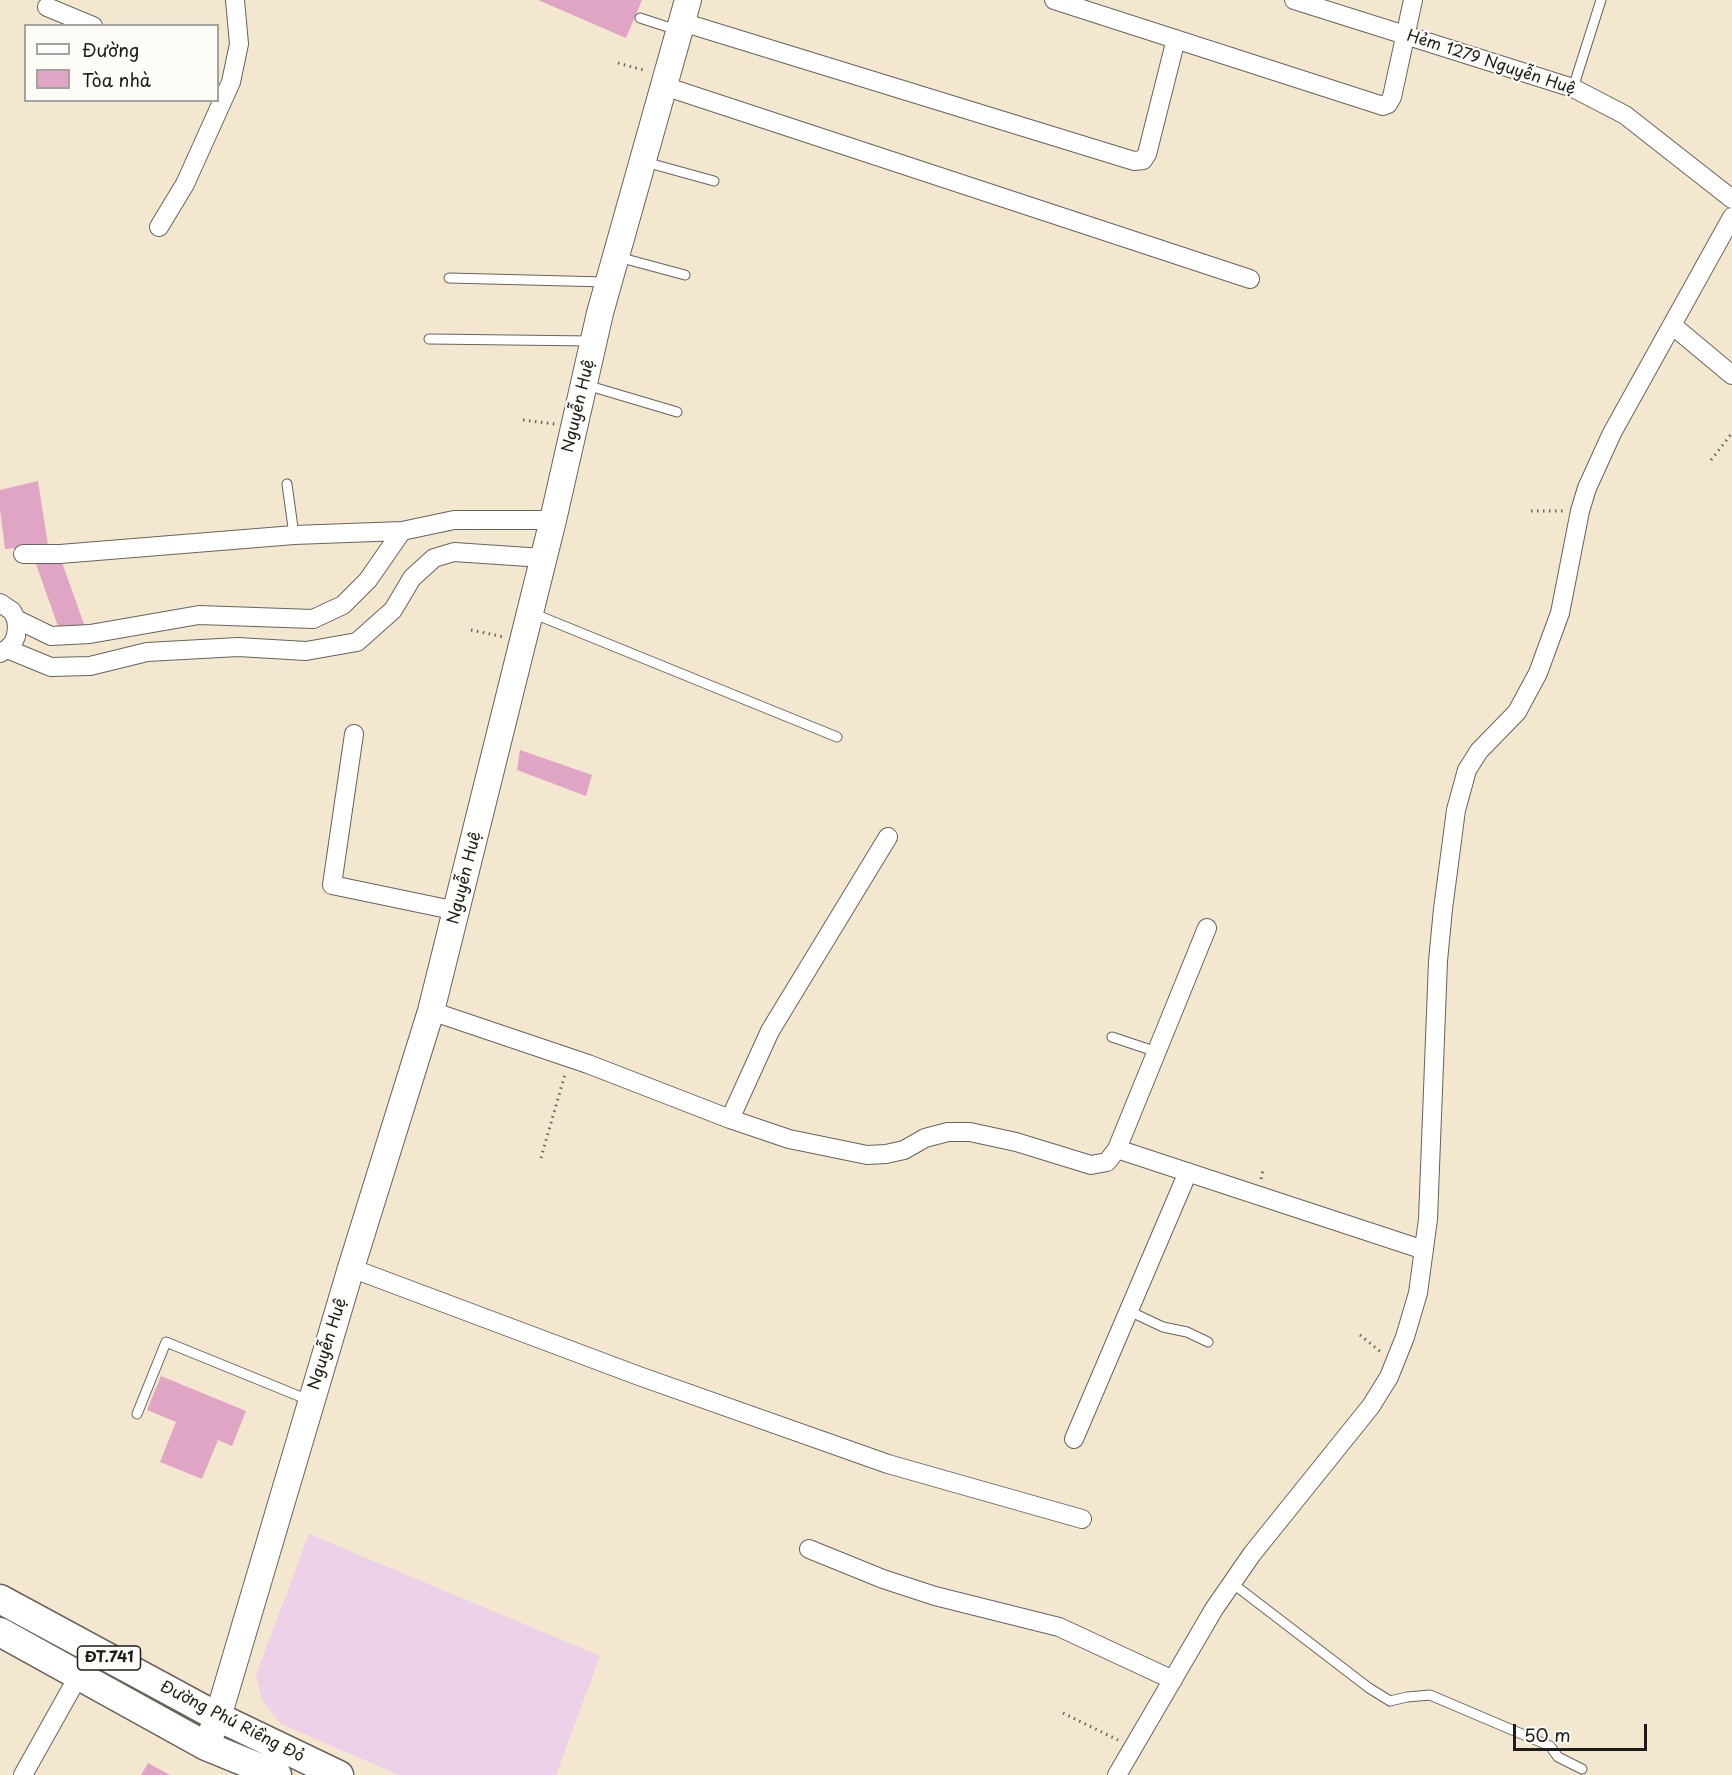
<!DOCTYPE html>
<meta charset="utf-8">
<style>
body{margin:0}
#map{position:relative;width:1732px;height:1775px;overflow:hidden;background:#f4e7d0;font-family:"Playpen Sans",sans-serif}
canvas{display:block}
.legend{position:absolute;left:24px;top:24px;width:195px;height:78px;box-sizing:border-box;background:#fdfcf7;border:2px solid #a3a29f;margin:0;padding:8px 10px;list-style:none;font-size:18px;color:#1c1c1c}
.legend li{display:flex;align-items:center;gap:12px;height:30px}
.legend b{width:30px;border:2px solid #a3a29f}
.scale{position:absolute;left:1513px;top:1724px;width:134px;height:27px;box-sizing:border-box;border:3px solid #1c1c1c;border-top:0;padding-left:8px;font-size:18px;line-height:21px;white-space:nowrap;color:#1c1c1c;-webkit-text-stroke:4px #fdfcf7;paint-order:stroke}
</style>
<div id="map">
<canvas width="1732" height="1775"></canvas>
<ul class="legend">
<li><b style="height:8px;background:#fff"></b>Đường</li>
<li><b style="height:16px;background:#e0a5c4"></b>Tòa nhà</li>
</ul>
<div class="scale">50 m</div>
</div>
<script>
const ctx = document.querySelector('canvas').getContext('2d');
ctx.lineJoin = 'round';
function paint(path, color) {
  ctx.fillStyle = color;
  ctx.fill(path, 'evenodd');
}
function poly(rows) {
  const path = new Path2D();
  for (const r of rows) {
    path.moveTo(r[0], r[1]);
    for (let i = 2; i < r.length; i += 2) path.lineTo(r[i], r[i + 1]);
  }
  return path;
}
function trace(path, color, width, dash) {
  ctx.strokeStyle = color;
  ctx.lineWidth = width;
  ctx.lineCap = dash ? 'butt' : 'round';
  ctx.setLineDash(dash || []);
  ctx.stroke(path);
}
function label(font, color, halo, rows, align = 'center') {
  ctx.font = font + ' "Playpen Sans",sans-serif';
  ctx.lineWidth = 4.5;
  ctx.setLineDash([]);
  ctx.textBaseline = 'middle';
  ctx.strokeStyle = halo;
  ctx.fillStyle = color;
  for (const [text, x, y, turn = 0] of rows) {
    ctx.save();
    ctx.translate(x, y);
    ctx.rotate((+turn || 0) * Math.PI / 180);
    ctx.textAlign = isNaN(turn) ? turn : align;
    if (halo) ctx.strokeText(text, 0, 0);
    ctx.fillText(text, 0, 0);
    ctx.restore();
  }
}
paint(poly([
 [309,1534,600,1656,556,1775,399,1775,281,1724,262,1700,256,1675]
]), '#ecd1e9');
paint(poly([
 [538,0,642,0,626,38],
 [38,481,48,545,5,549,0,509,0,490],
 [60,557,85,627,59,629,36,564],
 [520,750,592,775,586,796,517,770],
 [161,1376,246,1411,232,1446,218,1440,202,1479,160,1462,176,1422,147,1410],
 [148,1763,170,1775,141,1775]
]), '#e0a5c4');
const lane = poly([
 [640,18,677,30],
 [1573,88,1601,0],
 [645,162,714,181],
 [618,257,685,275],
 [449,278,606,282],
 [429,339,591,341],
 [586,385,677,412],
 [287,484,294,535],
 [532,613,837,737],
 [1112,1037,1157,1052],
 [1129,1311,1163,1327,1187,1332,1208,1342],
 [137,1414,166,1342,311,1401],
 [1232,1583,1369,1688,1390,1701,1407,1697,1430,1695,1550,1746,1558,1757,1582,1769]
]);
const street = poly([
 [1054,0,1383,106,1388,104,1392,97,1413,0],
 [1294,0,1573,88,1625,115,1732,199],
 [47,7,93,26],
 [682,22,1134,161,1143,160,1147,154,1176,39],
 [664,86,1250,279],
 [159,227,185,184,231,82,239,44,235,0],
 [1672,325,1732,375],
 [23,554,60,554,294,535,402,531],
 [0,603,12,611,16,619,17,627,16,636,13,643,7,649,0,653],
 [16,619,51,636,90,634,199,615,313,619,343,605,368,580,402,531,454,520,553,520],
 [7,649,51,667,90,666,147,652,238,647,306,651,357,642,393,610,412,578,434,558,454,552,543,558],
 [354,734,332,885,457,911],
 [431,1011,588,1064,730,1119,789,1139,867,1155,886,1154,904,1150,925,1138,948,1132,970,1132,1016,1142,1091,1165,1107,1162,1117,1149,1207,928],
 [730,1119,770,1031,888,837],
 [1117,1149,1424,1250],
 [351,1268,639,1376,888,1464,1082,1519],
 [1074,1439,1188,1172],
 [809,1549,883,1579,935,1596,1059,1627,1173,1680],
 [23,1775,79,1675],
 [1117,1775,1214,1609,1252,1554,1371,1406,1389,1377,1405,1337,1418,1293,1428,1219,1438,961,1443,909,1456,810,1467,770,1479,751,1517,712,1538,673,1560,613,1580,511,1587,488,1612,433,1732,217]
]);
const secondary = poly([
 [206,1746,218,1717,351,1268,431,1011,553,520,600,313,688,0]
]);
const primary = poly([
 [0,1599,218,1717,339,1775],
 [0,1632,206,1746,277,1775]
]);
trace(lane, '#68635b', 11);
trace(street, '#68635b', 20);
trace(secondary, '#68635b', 28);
trace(primary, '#68635b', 31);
trace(poly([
 [618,63,647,71],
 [523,420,555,424],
 [1711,460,1732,433],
 [1531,511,1564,511],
 [471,630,504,637],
 [541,1158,565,1074],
 [1261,1179,1263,1170],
 [1360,1335,1381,1352],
 [1063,1713,1118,1740]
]), '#68635b', 3, [1.5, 4.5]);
trace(lane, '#fff', 9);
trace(street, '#fff', 18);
trace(secondary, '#fff', 26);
trace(primary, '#fff', 28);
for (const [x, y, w] of [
 [109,1658,63]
]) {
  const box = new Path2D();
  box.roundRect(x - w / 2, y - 12, w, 24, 4.5);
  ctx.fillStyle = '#fdfcf7';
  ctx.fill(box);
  trace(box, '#1c1c1c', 1.5);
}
label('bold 15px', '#1c1c1c', null, [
 ["ĐT.741",109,1658]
]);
label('16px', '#1c1c1c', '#fdfcf7', [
 ["Hẻm 1279 Nguyễn Huệ",1491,63,18],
 ["Nguyễn Huệ",579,406,-77],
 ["Nguyễn Huệ",465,878,-76],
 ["Nguyễn Huệ",328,1344,-73],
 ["Đường Phú Riềng Đỏ",232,1722,27]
]);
</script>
